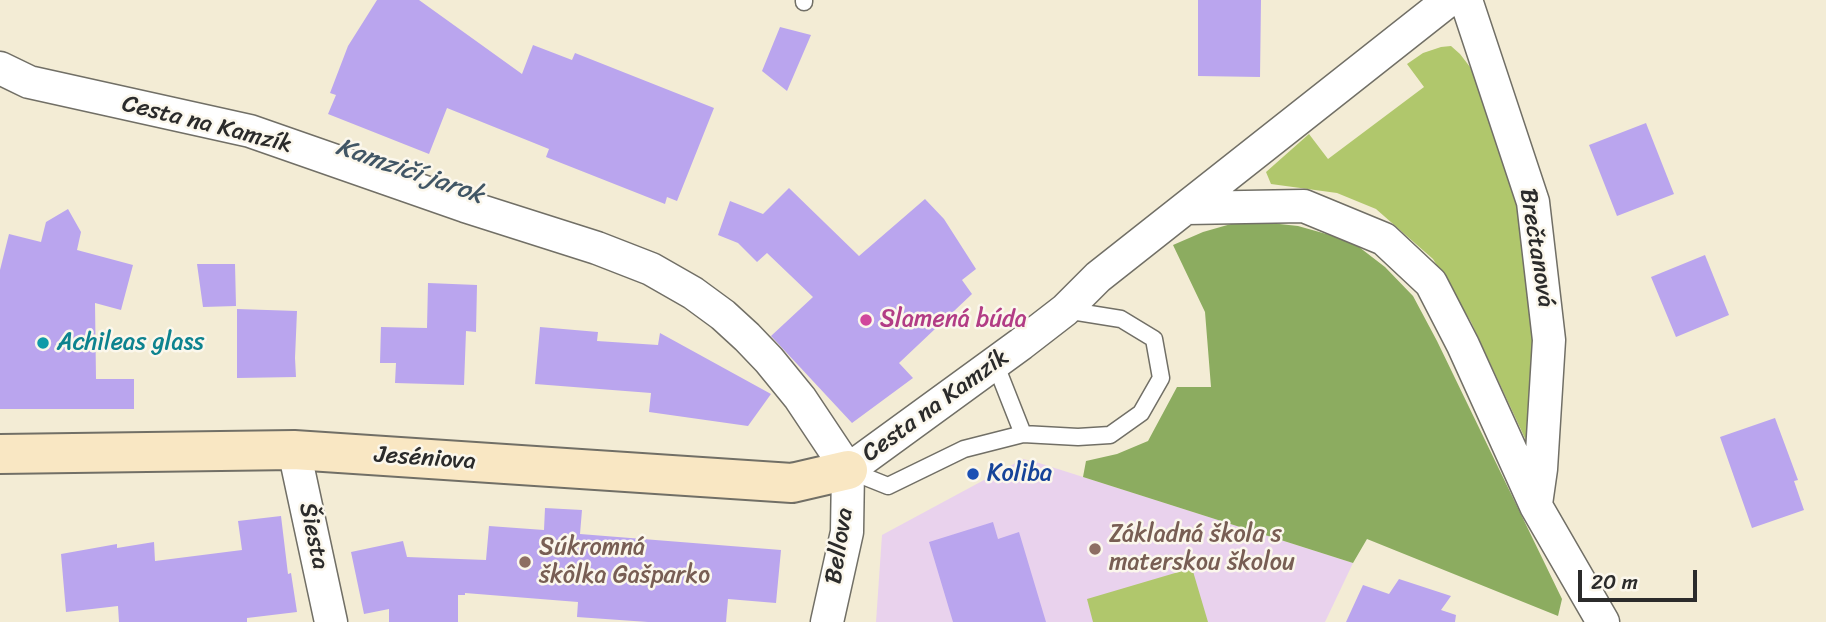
<!DOCTYPE html>
<meta charset="utf-8">
<style>
body{margin:0}
#map{position:relative;width:1826px;height:622px;overflow:hidden;background:#f3ecd5;font-family:Sriracha,sans-serif}
canvas{display:block}
.scale{position:absolute;left:1578px;top:570px;width:119px;height:32px;box-sizing:border-box;border:4px solid #2b2b2b;border-top:0;padding-left:9px;font-size:21px;line-height:24px;white-space:nowrap;color:#2b2b2b;-webkit-text-stroke:5px #fbf7ec;paint-order:stroke}
</style>
<div id="map">
<canvas width="1826" height="622"></canvas>
<div class="scale">20 m</div>
</div>
<script>
const ctx = document.querySelector('canvas').getContext('2d');
ctx.lineJoin = 'round';
function paint(path, color) {
  ctx.fillStyle = color;
  ctx.fill(path, 'evenodd');
}
function poly(rows) {
  const path = new Path2D();
  for (const r of rows) {
    path.moveTo(r[0], r[1]);
    for (let i = 2; i < r.length; i += 2) path.lineTo(r[i], r[i + 1]);
  }
  return path;
}
function trace(path, color, width, dash) {
  ctx.strokeStyle = color;
  ctx.lineWidth = width;
  ctx.lineCap = dash ? 'butt' : 'round';
  ctx.setLineDash(dash || []);
  ctx.stroke(path);
}
function label(font, color, halo, rows, align = 'center') {
  ctx.font = font + ' Sriracha,sans-serif';
  ctx.lineWidth = 5;
  ctx.setLineDash([]);
  ctx.textBaseline = 'middle';
  ctx.strokeStyle = halo;
  ctx.fillStyle = color;
  for (const [text, x, y, turn = 0] of rows) {
    ctx.save();
    ctx.translate(x, y);
    ctx.rotate((+turn || 0) * Math.PI / 180);
    ctx.textAlign = isNaN(turn) ? turn : align;
    if (halo) ctx.strokeText(text, 0, 0);
    ctx.fillText(text, 0, 0);
    ctx.restore();
  }
}
paint(poly([
 [1023,459,1036,462,1353,563,1325,622,876,622,882,535]
]), '#e9d2ed');
paint(poly([
 [1451,46,1460,54,1470,67,1501,141,1533,274,1535,460,1471,322,1433,259,1376,209,1337,193,1271,184,1266,172,1309,134,1328,159,1424,87,1407,64,1423,53,1441,47],
 [1192,568,1208,622,1093,622,1087,599]
]), '#b0c76c');
paint(poly([
 [1261,222,1298,226,1330,235,1359,247,1385,267,1413,296,1437,341,1562,599,1558,616,1367,539,1353,563,1083,477,1086,461,1117,454,1148,441,1177,387,1211,387,1205,312,1173,245,1203,232,1231,224]
]), '#8cac60');
paint(poly([
 [377,0,419,0,522,74,533,45,572,60,575,53,714,108,677,201,667,197,665,204,546,157,549,149,447,108,429,154,328,114,336,95,330,93,348,46],
 [1198,0,1261,0,1260,77,1198,76],
 [780,27,811,35,787,91,762,71],
 [1646,123,1674,194,1617,216,1589,145],
 [789,188,859,256,925,199,944,219,976,269,962,280,972,294,899,363,913,378,852,423,771,336,813,297,767,253,757,262,738,243,718,235,730,201,763,214],
 [68,209,81,232,77,250,133,265,121,310,95,303,96,379,134,379,134,409,0,409,0,270,9,234,41,242,46,222],
 [1705,255,1729,315,1676,337,1651,277],
 [197,264,235,264,236,306,203,307],
 [428,283,477,285,476,332,466,331,464,385,395,383,396,363,380,363,381,327,427,328],
 [237,309,297,311,295,358,296,377,237,378],
 [540,327,598,332,597,341,658,345,660,333,771,394,748,426,649,412,651,393,535,384],
 [1775,418,1798,480,1794,481,1804,510,1752,528,1720,437],
 [545,508,582,510,580,534,781,550,776,603,728,599,726,622,648,622,577,617,578,602,465,593,465,595,458,595,458,622,389,622,389,609,364,614,351,552,403,541,407,557,486,560,489,526,544,530],
 [281,516,288,574,291,573,297,612,247,618,247,622,119,622,118,606,66,612,61,554,117,544,117,548,154,542,155,561,242,550,238,521],
 [993,522,998,539,1019,532,1046,622,953,622,929,542],
 [1399,579,1451,596,1441,610,1456,615,1455,622,1346,622,1363,585,1389,594]
]), '#baa5ee');
const lane = poly([
 [804,2,804,0],
 [995,363,1023,434],
 [848,470,888,486,964,449,1023,434,1078,437,1110,435,1141,413,1161,378,1154,339,1121,319,1065,310]
]);
const street = poly([
 [1466,0,1533,202,1549,340,1541,469,1536,504],
 [0,68,29,82,250,131,465,206,597,248,651,269,693,293,723,315,747,337,769,360,800,398,848,470],
 [1186,208,1304,206,1384,239,1431,283,1463,345,1536,506,1603,622],
 [294,450,331,622],
 [848,470,1021,344,1065,310,1098,277,1449,0],
 [827,622,847,532,848,470]
]);
const secondary = poly([
 [0,454,294,450,792,483,848,470]
]);
trace(lane, '#716f66', 19);
trace(street, '#716f66', 35);
trace(secondary, '#716f66', 42);
trace(lane, '#fff', 16);
trace(street, '#fff', 32);
trace(secondary, '#f9e7c3', 38);
for (const [x, y, r, color] of [
 [866,320,7,"#d1479c"],
 [43,343,7,"#0f9aa8"],
 [973,474,7,"#1a4fb4"],
 [1095,549,7,"#8d6e63"],
 [525,562,7,"#8d6e63"]
]) {
  const dot = new Path2D();
  dot.arc(x, y, r, 0, 2 * Math.PI);
  ctx.fillStyle = color;
  ctx.fill(dot);
  trace(dot, '#fbf7ec', 2.5);
}
label('24px', '#2b2b2b', '#fbf7ec', [
 ["Cesta na Kamzík",207,125,14],
 ["Brečtanová",1536,248,81],
 ["Cesta na Kamzík",936,406,-36],
 ["Jeséniova",425,459,4],
 ["Šiesta",313,536,78],
 ["Bellova",840,546,-81]
]);
label('24px', '#b23c85', '#fbf7ec', [
 ["Slamená búda",880,320]
], 'left');
label('24px', '#0d838f', '#fbf7ec', [
 ["Achileas glass",57,343]
], 'left');
label('24px', '#164399', '#fbf7ec', [
 ["Koliba",987,474]
], 'left');
label('24px', '#785e54', '#fbf7ec', [
 ["Základná škola s",1109,535],
 ["materskou školou",1109,563],
 ["Súkromná",539,548],
 ["škôlka Gašparko",539,576]
], 'left');
label('italic 26px', '#415665', '#fbf7ec', [
 ["Kamzičí jarok",410,172,19]
]);
</script>
